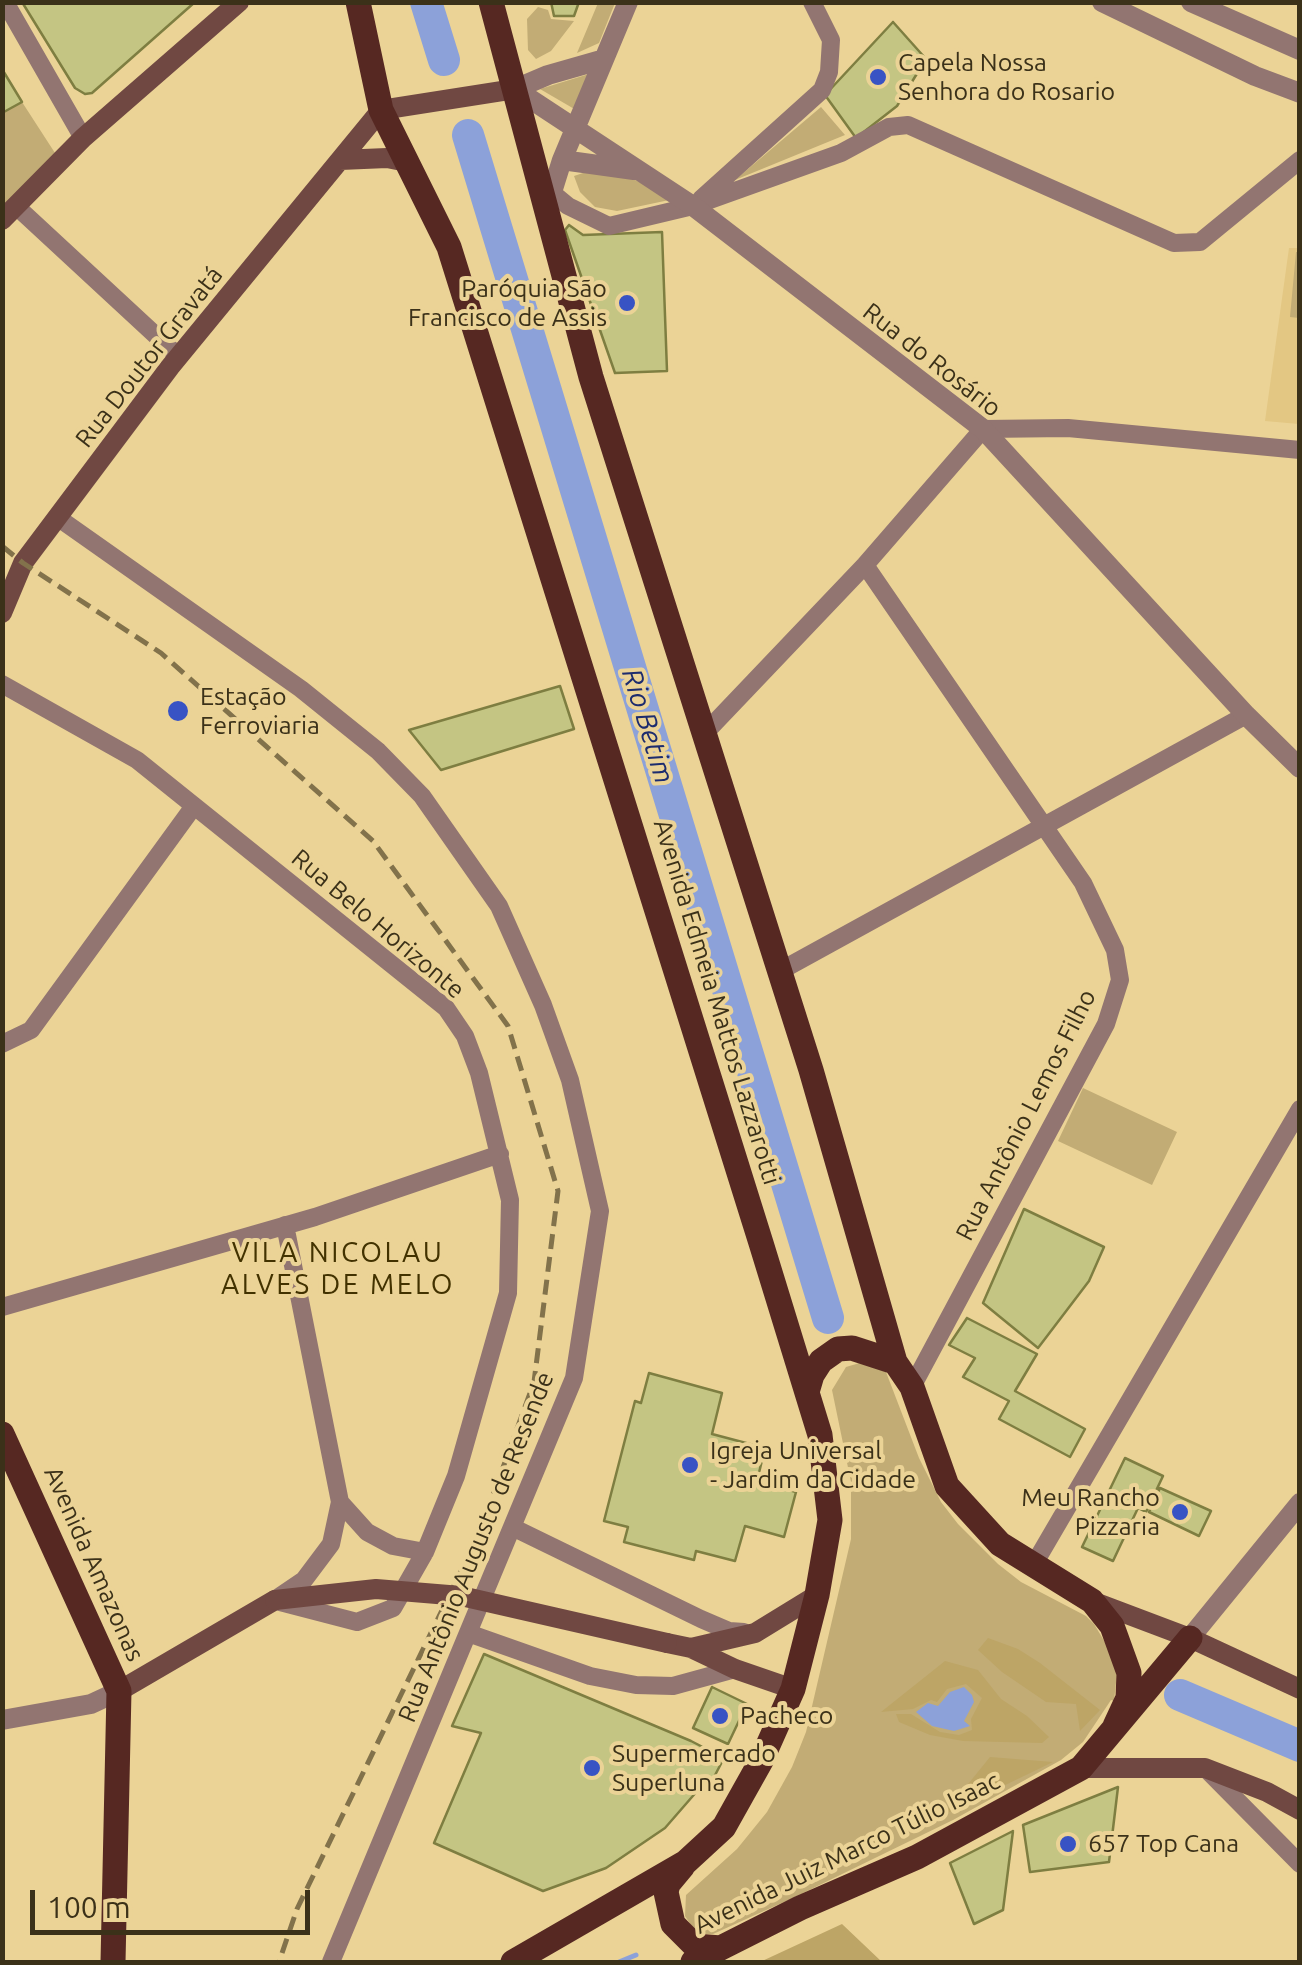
<!DOCTYPE html>
<meta charset="utf-8">
<style>
body{margin:0}
#map{position:relative;width:1302px;height:1965px;overflow:hidden;background:#ebd396;font-family:Ubuntu,sans-serif}
canvas{display:block}
.frame{position:absolute;inset:0;border:5px solid #3b3119;pointer-events:none}
.scale{position:absolute;left:30px;top:1890px;width:280px;height:45px;box-sizing:border-box;border:5px solid #3b3119;border-top:0;padding-left:12px;font-size:30px;line-height:35px;white-space:nowrap;color:#3b3119;-webkit-text-stroke:8px #ebd396;paint-order:stroke}
</style>
<div id="map">
<canvas width="1302" height="1965"></canvas>
<div class="frame"></div>
<div class="scale">100 m</div>
</div>
<script>
const ctx = document.querySelector('canvas').getContext('2d');
ctx.lineJoin = 'round';
function paint(path, color) {
  ctx.fillStyle = color;
  ctx.fill(path, 'evenodd');
}
function poly(rows) {
  const path = new Path2D();
  for (const r of rows) {
    path.moveTo(r[0], r[1]);
    for (let i = 2; i < r.length; i += 2) path.lineTo(r[i], r[i + 1]);
  }
  return path;
}
function trace(path, color, width, dash) {
  ctx.strokeStyle = color;
  ctx.lineWidth = width;
  ctx.lineCap = dash ? 'butt' : 'round';
  ctx.setLineDash(dash || []);
  ctx.stroke(path);
}
function label(font, color, halo, rows, align = 'center') {
  ctx.font = font + ' Ubuntu,sans-serif';
  ctx.lineWidth = 8;
  ctx.setLineDash([]);
  ctx.textBaseline = 'middle';
  ctx.strokeStyle = halo;
  ctx.fillStyle = color;
  for (const [text, x, y, turn = 0] of rows) {
    ctx.save();
    ctx.translate(x, y);
    ctx.rotate((+turn || 0) * Math.PI / 180);
    ctx.textAlign = isNaN(turn) ? turn : align;
    if (halo) ctx.strokeText(text, 0, 0);
    ctx.fillText(text, 0, 0);
    ctx.restore();
  }
}
paint(poly([
 [1289,248,1299,248,1299,424,1265,421]
]), '#e3c783');
paint(poly([
 [598,3,615,3,599,43,577,53],
 [538,7,548,10,551,19,574,21,551,51,536,59,528,50,527,19],
 [589,74,576,110,540,89],
 [22,102,55,153,3,206,3,113],
 [821,107,845,135,735,180],
 [586,172,633,179,674,199,617,211,595,207,580,192,574,176],
 [1296,252,1300,252,1299,318,1290,317],
 [1083,1088,1177,1132,1152,1185,1058,1141],
 [863,1362,886,1372,919,1458,941,1502,958,1524,998,1564,1021,1582,1086,1616,1094,1624,1118,1664,1114,1701,1111,1700,1083,1742,1061,1760,953,1820,795,1897,713,1934,705,1934,693,1928,685,1916,686,1895,737,1849,767,1812,792,1767,806,1732,851,1539,851,1482,832,1390,846,1367]
]), '#c2ac75');
paint(poly([
 [988,1638,1018,1649,1040,1663,1100,1710,1080,1731,1076,1704,1046,1702,1002,1672,978,1650],
 [945,1661,978,1670,1001,1699,1027,1716,1049,1737,1042,1743,963,1741,930,1735,899,1722,896,1714,911,1714,940,1732,959,1735,972,1730,971,1719,982,1698,966,1684,947,1689,937,1702,931,1700,913,1709,881,1712],
 [990,1757,1053,1762,943,1815],
 [842,1924,882,1962,760,1962]
]), '#bda566');
paint(poly([
 [964,1687,972,1695,974,1702,964,1721,970,1726,954,1731,932,1726,916,1712,928,1703,938,1706,950,1692]
]), '#8ca1d9');
trace(poly([
 [619,1962,636,1955]
]), '#8ca1d9', 5);
trace(poly([
 [426,2,444,60],
 [468,135,828,1318],
 [1180,1695,1300,1746]
]), '#8ca1d9', 32);
const building = poly([
 [22,2,195,2,92,93,85,94,75,88,22,2],
 [551,2,579,2,574,16,554,16,551,2],
 [893,22,926,59,897,106,856,138,825,95,893,22],
 [2,69,22,102,2,113,2,69],
 [569,225,583,235,662,232,667,371,615,373,565,230,569,225],
 [560,686,574,729,441,770,409,730,560,686],
 [1024,1209,1104,1247,1089,1281,1038,1348,983,1303,1024,1209],
 [967,1318,1037,1354,1015,1391,1085,1429,1070,1457,999,1419,1009,1401,963,1377,975,1358,949,1345,967,1318],
 [649,1373,722,1393,712,1434,765,1448,757,1481,796,1492,784,1537,745,1526,735,1561,696,1551,694,1560,624,1542,628,1527,604,1521,635,1401,641,1403,649,1373],
 [1125,1458,1163,1476,1146,1512,1138,1508,1113,1561,1082,1547,1125,1458],
 [1160,1488,1211,1511,1199,1536,1149,1512,1160,1488],
 [484,1654,691,1741,724,1758,713,1779,705,1782,665,1828,606,1868,543,1891,434,1843,481,1733,452,1726,484,1654],
 [712,1687,747,1704,728,1744,693,1728,712,1687],
 [1118,1787,1109,1862,1030,1872,1023,1825,1118,1787],
 [1013,1831,1003,1910,974,1924,950,1863,1013,1831]
]);
paint(building, '#c4c583');
trace(building, '#7e7e41', 2.5);
trace(poly([
 [5,2,83,138],
 [551,192,568,206,609,226,693,206,841,153,889,127,908,125,1174,243,1200,242,1300,160],
 [701,199,822,90,829,72,831,40,812,2],
 [17,207,178,356],
 [57,517,301,689,378,751,422,796,499,906,543,1005,570,1080,600,1211,574,1378,331,1962],
 [865,565,1083,883,1115,950,1120,980,1106,1024,912,1387],
 [2,684,137,760,446,1008,465,1036,479,1073,510,1200,508,1293,456,1476,425,1552,393,1608,357,1622,280,1602],
 [704,734,865,565,983,429,1068,428,1300,450],
 [780,971,1246,715],
 [2,1044,31,1030,194,806],
 [2,1307,315,1217,500,1154],
 [340,1502,367,1532,393,1546,425,1552],
 [512,1527,701,1619,729,1631,744,1632],
 [1033,1566,1300,1109],
 [276,1599,304,1580,331,1544,340,1502,285,1225],
 [468,1633,590,1676,636,1685,673,1686,735,1669],
 [1209,1772,1300,1864]
]), '#927571', 18);
trace(poly([
 [1102,2,1255,76,1300,93],
 [1191,2,1300,50],
 [515,89,693,206,983,429,1246,715,1300,768],
 [515,89,548,75,604,59],
 [562,160,634,170],
 [547,208,562,160,628,2],
 [1190,1638,1300,1503],
 [2,1720,91,1704,119,1691]
]), '#927571', 20);
trace(poly([
 [340,160,387,158,407,162],
 [2,220,83,138,239,2],
 [2,613,23,563,170,367,381,110,515,89],
 [1092,1601,1190,1638,1300,1689],
 [667,1643,691,1648,735,1669,793,1689],
 [691,1648,755,1633,817,1595],
 [119,1691,275,1600],
 [1081,1768,1205,1768,1267,1792,1300,1810]
]), '#704842', 20);
trace(poly([
 [358,2,381,110,449,247,761,1243,820,1435,830,1520,817,1595,793,1689,761,1761,724,1827,686,1862,513,1962],
 [491,2,591,377,811,1070,895,1362,912,1387,947,1486,1000,1544,1092,1601,1112,1626,1129,1673,1128,1698,1115,1726],
 [807,1392,812,1375,821,1361,838,1349,852,1348,895,1362],
 [2,1434,119,1691,113,1962],
 [683,1866,668,1884,666,1892,673,1924,695,1946,721,1948],
 [693,1962,800,1908,917,1857,1081,1768,1190,1638]
]), '#562822', 25);
trace(poly([
 [2,546,23,563,161,653,373,841,508,1026,558,1191,534,1382,479,1534,297,1909,279,1962]
]), '#82724b', 5, [15, 8]);
trace(poly([
 [275,1600,376,1589,461,1596,667,1643]
]), '#704842', 20);
for (const [x, y, r, color] of [
 [878,77,10,"#3853c4"],
 [627,303,10,"#3853c4"],
 [178,711,12,"#3853c4"],
 [690,1465,10,"#3853c4"],
 [1180,1512,10,"#3853c4"],
 [720,1716,10,"#3853c4"],
 [592,1768,10,"#3853c4"],
 [1068,1844,10,"#3853c4"]
]) {
  const dot = new Path2D();
  dot.arc(x, y, r, 0, 2 * Math.PI);
  ctx.fillStyle = color;
  ctx.fill(dot);
  trace(dot, '#ebd396', 4);
}
label('25px', '#3b3119', '#ebd396', [
 ["Capela Nossa",898,63],
 ["Senhora do Rosario",898,92],
 ["Paróquia São",607,289,"right"],
 ["Francisco de Assis",607,318,"right"],
 ["Estação",200,697],
 ["Ferroviaria",200,726],
 ["Igreja Universal",710,1451],
 ["- Jardim da Cidade",710,1480],
 ["Meu Rancho",1160,1498,"right"],
 ["Pizzaria",1160,1527,"right"],
 ["Pacheco",740,1716],
 ["Supermercado",612,1754],
 ["Superluna",612,1783],
 ["657 Top Cana",1088,1844]
], 'left');
label('25px', '#3b3119', '#ebd396', [
 ["Rua Doutor Gravatá",149,357,-52],
 ["Rua do Rosário",932,360,38],
 ["Rua Belo Horizonte",378,924,40],
 ["Avenida Edmeia Mattos Lazzarotti",717,1002,73],
 ["Rua Antônio Lemos Filho",1026,1115,-63],
 ["Rua Antônio Augusto de Resende",476,1547,-68],
 ["Avenida Amazonas",94,1564,66],
 ["Avenida Juiz Marco Túlio Isaac",847,1853,-26]
]);
label('italic 28px', '#1d2c6e', '#ebd396', [
 ["Rio Betim",648,726,73]
]);
ctx.letterSpacing = '2.5px';
label('28px', '#423200', '#ebd396', [
 ["VILA NICOLAU",338,1253],
 ["ALVES DE MELO",338,1285]
]);
ctx.letterSpacing = '0px';
</script>
